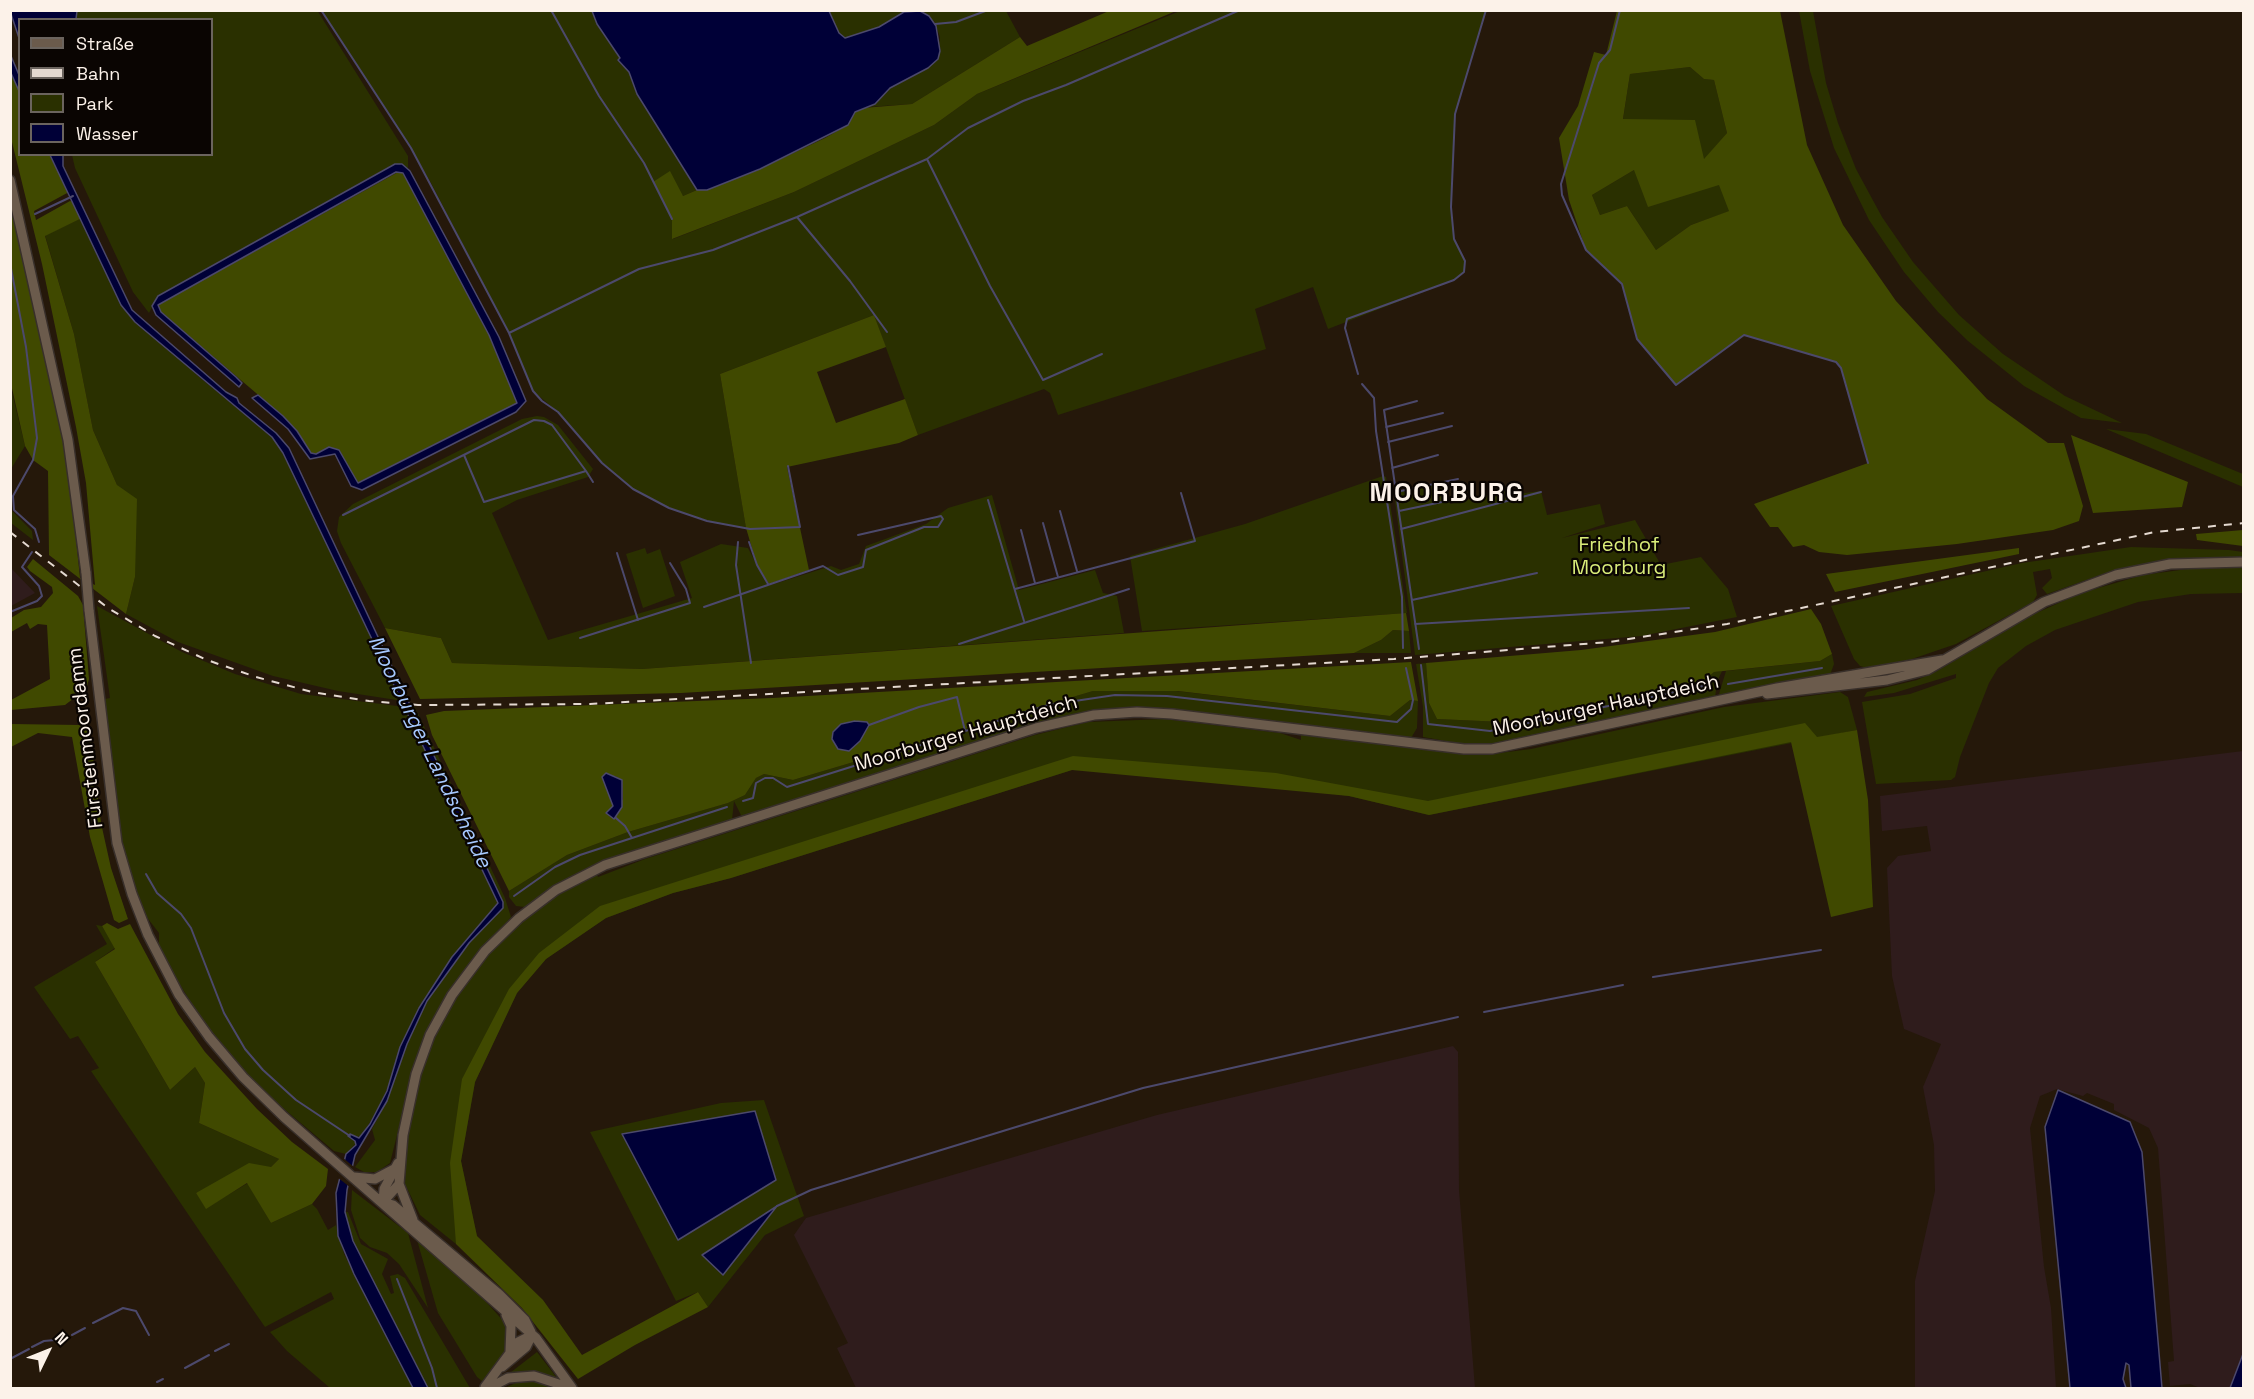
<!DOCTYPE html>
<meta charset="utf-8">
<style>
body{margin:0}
#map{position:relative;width:2254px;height:1399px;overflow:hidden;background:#25180a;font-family:"Space Grotesk",sans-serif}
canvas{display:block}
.frame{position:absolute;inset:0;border:12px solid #fcf2e9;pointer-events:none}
.legend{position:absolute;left:18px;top:18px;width:195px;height:138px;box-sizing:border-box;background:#0a0502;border:2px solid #6b645e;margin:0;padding:8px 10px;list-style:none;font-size:18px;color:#fcf2e9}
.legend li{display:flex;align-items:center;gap:12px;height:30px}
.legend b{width:30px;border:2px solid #6b645e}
.north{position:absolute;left:18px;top:1321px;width:60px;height:60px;-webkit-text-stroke:4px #0a0502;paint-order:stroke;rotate:47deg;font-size:16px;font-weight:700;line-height:24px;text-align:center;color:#fcf2e9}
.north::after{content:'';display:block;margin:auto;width:21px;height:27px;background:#fcf2e9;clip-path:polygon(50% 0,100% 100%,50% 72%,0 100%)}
</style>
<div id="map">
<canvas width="2254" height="1399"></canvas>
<div class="frame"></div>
<ul class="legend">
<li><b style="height:8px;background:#6b5b4c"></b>Straße</li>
<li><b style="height:8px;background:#e4d9d0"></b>Bahn</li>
<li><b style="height:16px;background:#2a3000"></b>Park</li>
<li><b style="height:16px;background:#000037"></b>Wasser</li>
</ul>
<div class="north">N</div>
</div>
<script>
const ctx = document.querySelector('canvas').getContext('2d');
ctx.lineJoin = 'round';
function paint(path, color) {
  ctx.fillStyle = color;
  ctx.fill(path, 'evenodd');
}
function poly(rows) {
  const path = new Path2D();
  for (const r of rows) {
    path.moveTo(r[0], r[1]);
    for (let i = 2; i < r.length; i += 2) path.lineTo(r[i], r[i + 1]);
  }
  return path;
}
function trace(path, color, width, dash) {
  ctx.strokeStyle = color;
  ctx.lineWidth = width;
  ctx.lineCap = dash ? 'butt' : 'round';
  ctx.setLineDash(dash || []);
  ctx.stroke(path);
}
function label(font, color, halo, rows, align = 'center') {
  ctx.font = font + ' "Space Grotesk",sans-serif';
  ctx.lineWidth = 4.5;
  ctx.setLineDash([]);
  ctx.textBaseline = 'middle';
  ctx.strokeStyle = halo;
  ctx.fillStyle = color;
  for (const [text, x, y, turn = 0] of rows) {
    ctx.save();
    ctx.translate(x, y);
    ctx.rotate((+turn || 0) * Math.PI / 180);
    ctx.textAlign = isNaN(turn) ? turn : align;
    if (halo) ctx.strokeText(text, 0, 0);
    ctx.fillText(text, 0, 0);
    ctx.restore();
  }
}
paint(poly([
 [10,567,35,593,11,606,10,606],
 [2243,751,2244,1354,2230,1388,2200,1388,2190,1384,2170,1386,2168,1362,2174,1361,2158,1148,2149,1128,2114,1110,2114,1104,2087,1093,2083,1096,2057,1089,2040,1096,2030,1128,2044,1267,2051,1308,2056,1388,1915,1388,1915,1281,1935,1191,1934,1145,1923,1087,1941,1044,1904,1029,1892,976,1887,868,1898,856,1931,851,1927,826,1882,831,1880,796],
 [1453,1046,1458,1052,1459,1190,1475,1388,856,1388,837,1348,848,1343,794,1235,806,1218,1157,1115]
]), '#2f1c1c');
paint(poly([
 [317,10,408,156,408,168,394,164,158,296,149,313,133,292,75,168,72,155,212,154,212,20,76,19,77,11],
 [321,11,592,11,597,24,620,58,618,60,629,72,637,94,697,190,683,196,653,182,672,219,673,239,794,192,934,125,977,94,1180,11,1486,11,1455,114,1451,207,1454,239,1465,261,1464,272,1454,280,1328,329,1313,287,1255,309,1266,349,1058,415,1050,393,1044,389,918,435,874,315,720,374,746,528,707,521,669,508,633,489,602,463,558,412,533,391,509,333,431,183,406,140],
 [829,11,910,11,879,27,845,38,839,33],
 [916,11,1006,11,1020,37,912,104,867,107,875,104,890,88,925,70,938,59,940,37,936,26,934,21],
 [1799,11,1813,11,1826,83,1838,123,1856,169,1882,217,1913,262,1959,315,2003,354,2065,396,2122,423,2081,418,2024,386,1968,341,1938,312,1904,272,1869,220,1834,148,1810,71],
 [1690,67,1704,79,1714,80,1727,133,1704,160,1623,120,1630,74],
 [1634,170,1720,185,1730,211,1691,225,1656,250,1627,206,1600,215,1592,195],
 [82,218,121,304,198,376,272,437,283,453,403,701,338,691,273,676,178,642,126,614,135,577,117,485,93,430,74,334,45,235],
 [10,384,25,446,11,469,10,469],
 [537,416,544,417,558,425,593,469,588,477,517,500,492,513,548,640,692,598,680,562,721,544,748,548,768,586,831,566,841,570,859,564,866,546,926,524,948,508,992,495,1019,590,1095,570,1103,593,1117,596,1124,633,642,669,452,663,441,638,385,628,341,543,337,531,339,517,353,504,522,419],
 [2106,429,2146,434,2243,474,2243,487],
 [1383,476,1386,477,1407,613,1142,631,1130,556,1245,524],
 [1445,482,1450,504,1508,490,1516,494,1541,491,1547,515,1600,504,1605,524,1562,538,1635,520,1661,565,1701,557,1728,589,1737,617,1641,636,1415,655,1394,493],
 [11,510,32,531,33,540,11,523],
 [2131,547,2229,550,2243,552,2243,557,2166,560,2109,572,2047,594,2042,588,2052,578,2050,569,2033,572,2037,595,2033,602,1956,644,1912,659,1867,668,1860,666,1854,659,1831,606,2022,563],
 [645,548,647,554,660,549,675,596,643,608,626,554],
 [2195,568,2243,568,2243,593,2191,594,2138,602,2055,630,2026,646,1998,668,1989,683,1960,757,1955,777,1951,780,1876,784,1862,702,1910,694,1956,678,1956,674,1894,693,1864,697,1867,692,1917,680,1937,671,2032,615,2081,593,2143,575],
 [97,606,182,652,235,674,301,694,405,707,498,903,419,1008,381,1104,361,1137,349,1135,356,1143,346,1154,334,1151,258,1087,202,1020,159,951,159,933,142,911,123,847,115,800,105,699,110,698],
 [1393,630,1409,631,1411,653,1354,653,1381,640],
 [1832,654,1834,664,1830,675,1721,697,1719,694,1726,671,1820,661],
 [1426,663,1429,703,1437,719,1503,722,1705,680,1714,672,1722,671,1717,682,1715,698,1507,744,1475,746,1423,737,1423,707,1416,664],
 [1159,689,1390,716,1410,700,1418,701,1417,728,1411,738,1145,707,1080,713,1048,720,742,817,734,801,732,820,598,864,557,884,525,907,516,906,509,897,509,891,567,855,628,832,728,803,745,795,756,778,764,774,793,780,1093,691],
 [1840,692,1848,697,1857,730,1429,815,1349,796,1172,773,1072,770,731,878,673,893,606,918,546,959,517,993,475,1082,461,1161,477,1237,456,1244,420,1215,405,1184,407,1135,411,1106,427,1051,458,992,486,955,536,908,574,884,596,873,598,877,645,859,1035,735,1088,722,1164,719,1280,733,1301,740,1301,735,1484,755,1531,749,1724,707],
 [411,707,415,707,505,898,511,917,452,988,415,1064,390,1163,377,1172,364,1172,355,1167,375,1140,372,1129,387,1101,407,1044,427,1001,469,943,504,906],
 [96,925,102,926,115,948,95,962,170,1090,195,1067,205,1083,199,1123,279,1159,271,1167,196,1193,206,1208,248,1183,271,1223,312,1204,317,1209,328,1230,336,1225,344,1254,413,1388,330,1388,287,1351,270,1332,334,1299,331,1292,265,1327,249,1304,91,1071,99,1068,78,1036,70,1039,34,987,107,944],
 [764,1100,804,1216,765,1235,708,1307,698,1292,676,1301,590,1132,721,1103],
 [352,1190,408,1233,428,1308,399,1264,387,1253,370,1247,360,1238,351,1210],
 [345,1212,348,1212,361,1244,388,1259,382,1274,391,1294,394,1293,390,1276,398,1274,405,1278,470,1388,428,1388,353,1241],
 [417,1240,421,1240,480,1295,506,1324,507,1352,482,1381,477,1377,438,1313],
 [537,1352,557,1378,529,1371,506,1376],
 [539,1381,560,1388,505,1388,518,1382]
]), '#2a3000');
paint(poly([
 [1109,11,1176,11,977,94,934,125,794,192,672,239,672,219,653,182,670,171,683,196,697,190,707,190,760,169,825,138,848,125,855,112,863,108,912,104,1020,37,1027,46],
 [1617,11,1780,11,1807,145,1843,225,1896,301,1987,399,2048,443,2064,443,2083,506,2079,521,2053,530,1957,544,1847,555,1819,552,1804,545,1793,547,1778,527,1770,527,1754,504,1868,463,1841,368,1836,362,1744,335,1676,385,1637,339,1622,284,1586,250,1569,200,1559,138,1578,106,1594,52,1606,55],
 [1690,67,1704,79,1714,80,1727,133,1704,159,1695,120,1623,119,1630,74],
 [1634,170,1648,207,1719,185,1729,211,1691,225,1656,250,1627,206,1600,215,1592,195],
 [11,73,19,91,20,154,50,155,69,192,34,211,36,220,70,201,74,202,82,218,45,236,74,334,93,430,117,485,137,499,135,577,126,614,49,555,48,471,33,460,25,446,11,384,10,195,68,460,80,578,95,585,86,483,76,427,42,264,11,138],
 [400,171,405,175,489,335,517,403,358,483,339,450,329,447,316,454,311,453,297,431,283,416,161,312,158,305],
 [874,315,886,347,817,372,836,423,905,399,918,435,899,443,787,467,809,570,769,584,757,565,746,528,720,374],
 [2071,435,2188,482,2182,507,2093,513],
 [2243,530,2243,546,2197,540,2196,534],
 [2019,548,2019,554,1835,592,1826,574],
 [33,559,78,596,83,605,89,679,85,693,82,692,65,705,11,710,11,700,50,679,47,625,38,624,30,629,27,623,11,632,11,618,24,610,41,607,53,593,52,587,30,571,27,567],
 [1811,609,1821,624,1832,654,1820,661,1714,672,1705,680,1503,722,1437,719,1429,703,1426,663,1581,650,1715,632],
 [1406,613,1409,631,1393,630,1381,640,1354,653,681,693,420,699,385,628,441,638,452,663,642,669],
 [1411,662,1418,701,1410,700,1390,716,1178,691,1093,691,793,780,764,774,756,778,745,795,728,803,628,832,567,855,509,891,432,735,426,715,444,711,772,698],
 [615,776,622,780,623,799,610,817,608,814,613,806,604,781],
 [1805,723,1817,737,1857,730,1868,800,1873,907,1831,917,1791,742,1429,815,1349,796,1072,770,731,878,673,893,606,918,546,959,517,993,475,1082,461,1161,477,1236,543,1300,582,1355,698,1292,708,1307,635,1345,578,1379,522,1308,456,1244,450,1163,462,1079,509,989,539,953,600,906,1073,756,1276,773,1428,801],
 [11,724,80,725,90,732,101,823,111,868,128,919,119,923,114,920,90,837,72,737,38,733,11,747],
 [107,923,118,929,130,924,178,1014,205,1052,257,1109,292,1142,328,1169,326,1186,312,1204,271,1223,247,1183,206,1209,196,1193,249,1163,271,1167,279,1159,199,1123,205,1083,195,1067,170,1090,95,962,115,949,102,926]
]), '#404900');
const water = poly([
 [10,11,77,11,76,19,20,20,19,38,10,11],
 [592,11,829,11,839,33,845,38,879,27,904,12,920,11,929,16,936,26,940,51,938,59,928,68,890,88,875,104,855,112,848,125,760,169,707,190,697,190,637,94,629,72,618,60,620,58,597,24,592,11],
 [11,56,19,75,19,91,11,73,11,56],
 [50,155,63,155,63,166,132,310,226,392,237,398,239,403,276,433,289,448,503,902,503,908,469,943,427,1001,407,1044,387,1101,355,1155,347,1190,345,1212,353,1241,428,1388,413,1388,354,1274,338,1236,336,1193,346,1154,356,1145,355,1141,348,1136,350,1134,359,1138,370,1124,387,1091,400,1047,419,1008,452,957,498,903,283,453,272,437,135,322,121,305,50,155],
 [395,164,402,164,410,171,499,337,526,401,516,412,362,490,351,486,335,454,310,459,288,429,252,398,258,395,283,416,297,431,311,453,316,454,329,447,339,450,358,483,517,403,489,335,403,173,396,172,158,305,161,312,236,377,242,383,239,387,156,315,152,306,158,296,395,164],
 [855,721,867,722,869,725,860,741,849,751,838,749,832,739,833,732,841,724,855,721],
 [606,773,622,780,622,807,614,819,606,813,613,806,602,777,606,773],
 [2058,1090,2130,1122,2142,1152,2162,1388,2131,1388,2129,1365,2126,1363,2123,1379,2126,1388,2070,1388,2045,1127,2058,1090],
 [755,1111,776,1180,678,1240,622,1134,755,1111],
 [777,1206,723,1275,702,1255,777,1206],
 [2243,1354,2243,1388,2230,1388,2243,1354]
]);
paint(water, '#000037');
trace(water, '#4c496c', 1.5);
paint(poly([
 [342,1157,354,1167,351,1188,337,1177]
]), '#25180a');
trace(poly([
 [321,10,411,148,509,333,639,269,713,250,797,217,927,159,968,128,1023,101,1066,85,1240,10],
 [551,10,599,96,644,163,672,219],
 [1620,10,1610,50,1599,63,1561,184,1562,195,1586,250,1622,284,1637,339,1676,385,1744,335,1836,362,1841,368,1868,463],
 [935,24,956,22,988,10],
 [927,159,990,286,1043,380,1102,354],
 [35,214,73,196],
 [797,217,850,281,887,332],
 [10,263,26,347,37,438,33,460,13,496,14,510,35,529,39,542],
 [509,333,533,391,542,401,558,412,602,463,633,489,669,508,707,521,750,529,800,527,788,466],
 [1358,374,1345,328,1347,319,1454,280,1464,272,1465,261,1454,239,1451,207,1455,114,1486,10],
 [1362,384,1374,398,1376,431,1402,597,1403,648],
 [1417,401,1384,410,1419,649],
 [1386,427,1443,413],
 [1388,442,1452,426],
 [1392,468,1438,455],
 [586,471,593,482],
 [1396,492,1458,479],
 [988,500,1024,621],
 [1060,511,1077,571],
 [1399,511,1461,498],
 [343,515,534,420,544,421,552,425,586,471,484,502,464,455],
 [1043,523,1058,577],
 [1401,529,1541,492],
 [1021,530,1035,583],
 [738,542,736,565,751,663],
 [749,542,757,565,768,584],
 [617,553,638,620],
 [1015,589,1195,541,1181,493],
 [1412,600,1537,573],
 [704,607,823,566,838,575,863,567,866,550,924,527,938,527,943,519,941,516,858,535],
 [10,612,37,601,42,596,39,586,22,567,32,552],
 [1415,624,1689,608],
 [580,638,690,603,686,589,670,563],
 [959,644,1129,589],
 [1421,665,1428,724,1490,731,1708,685],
 [1728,684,1822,668],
 [869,725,919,707,957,697,965,731],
 [743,801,753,798,756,783,765,778,773,778,787,787,1048,705,1115,695,1167,696,1397,722,1411,709,1413,700,1406,668],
 [616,818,625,826,632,838],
 [146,874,157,893,181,914,191,928,224,1013,245,1049,263,1070,296,1100,350,1136],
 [514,896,555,867,580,855,727,807],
 [1653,977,1821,950],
 [1484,1012,1623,985],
 [777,1206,811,1190,1143,1088,1458,1017],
 [397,1279,432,1368,437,1388],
 [93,1323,123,1308,136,1311,149,1335],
 [72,1335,85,1328],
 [32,1347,44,1341,66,1339],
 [215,1351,229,1344],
 [10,1359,29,1349],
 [185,1368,209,1355],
 [157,1382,163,1379],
 [145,1388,147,1388]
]), '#4c496c', 2);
const secondary = poly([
 [10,180,68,440,86,573],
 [89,610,117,843,132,894,148,935,179,995,209,1037,243,1077,284,1117,536,1338,572,1388],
 [1767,694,1887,680,1927,670,2044,602,2116,575,2170,564,2244,562],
 [354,1177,375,1179,394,1169],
 [399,1184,413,1220],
 [383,1202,399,1184,403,1135,416,1074,430,1035,452,995,485,951,519,918,556,890,605,865,1036,728,1094,715,1137,712,1172,714,1464,749,1492,749,1777,688,1942,660],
 [383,1202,393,1205,499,1294,525,1320,531,1332],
 [383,1202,384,1189,398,1163],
 [506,1315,511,1326,510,1351],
 [502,1367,526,1347,532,1335],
 [485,1387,518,1342,532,1335],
 [489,1388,508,1378,534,1376,571,1388]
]);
trace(secondary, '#382f2a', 12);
trace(secondary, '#6b5b4c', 9);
trace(poly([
 [10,532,108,608,155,636,207,660,256,677,312,692,369,701,418,705,590,704,1394,659,1609,642,1727,624,2155,532,2244,523]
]), '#e4d9d0', 2, [8, 8]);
const secondaryBridge = poly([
 [86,573,89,610]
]);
trace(secondaryBridge, '#382f2a', 12, []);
trace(secondaryBridge, '#6b5b4c', 9);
label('20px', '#d9ec79', '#0a0502', [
 ["Friedhof",1619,546],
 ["Moorburg",1619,569]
]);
label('20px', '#fcf2e9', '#0a0502', [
 ["Moorburger Hauptdeich",1606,706,-12],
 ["Moorburger Hauptdeich",966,734,-16],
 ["Fürstenmoordamm",86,738,-97]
]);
label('italic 21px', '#a6c8fe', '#0a0502', [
 ["Moorburger Landscheide",429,752,64]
]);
ctx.letterSpacing = '1.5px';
label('bold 26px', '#fcf2e9', '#0a0502', [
 ["MOORBURG",1447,494]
]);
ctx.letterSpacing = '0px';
</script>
